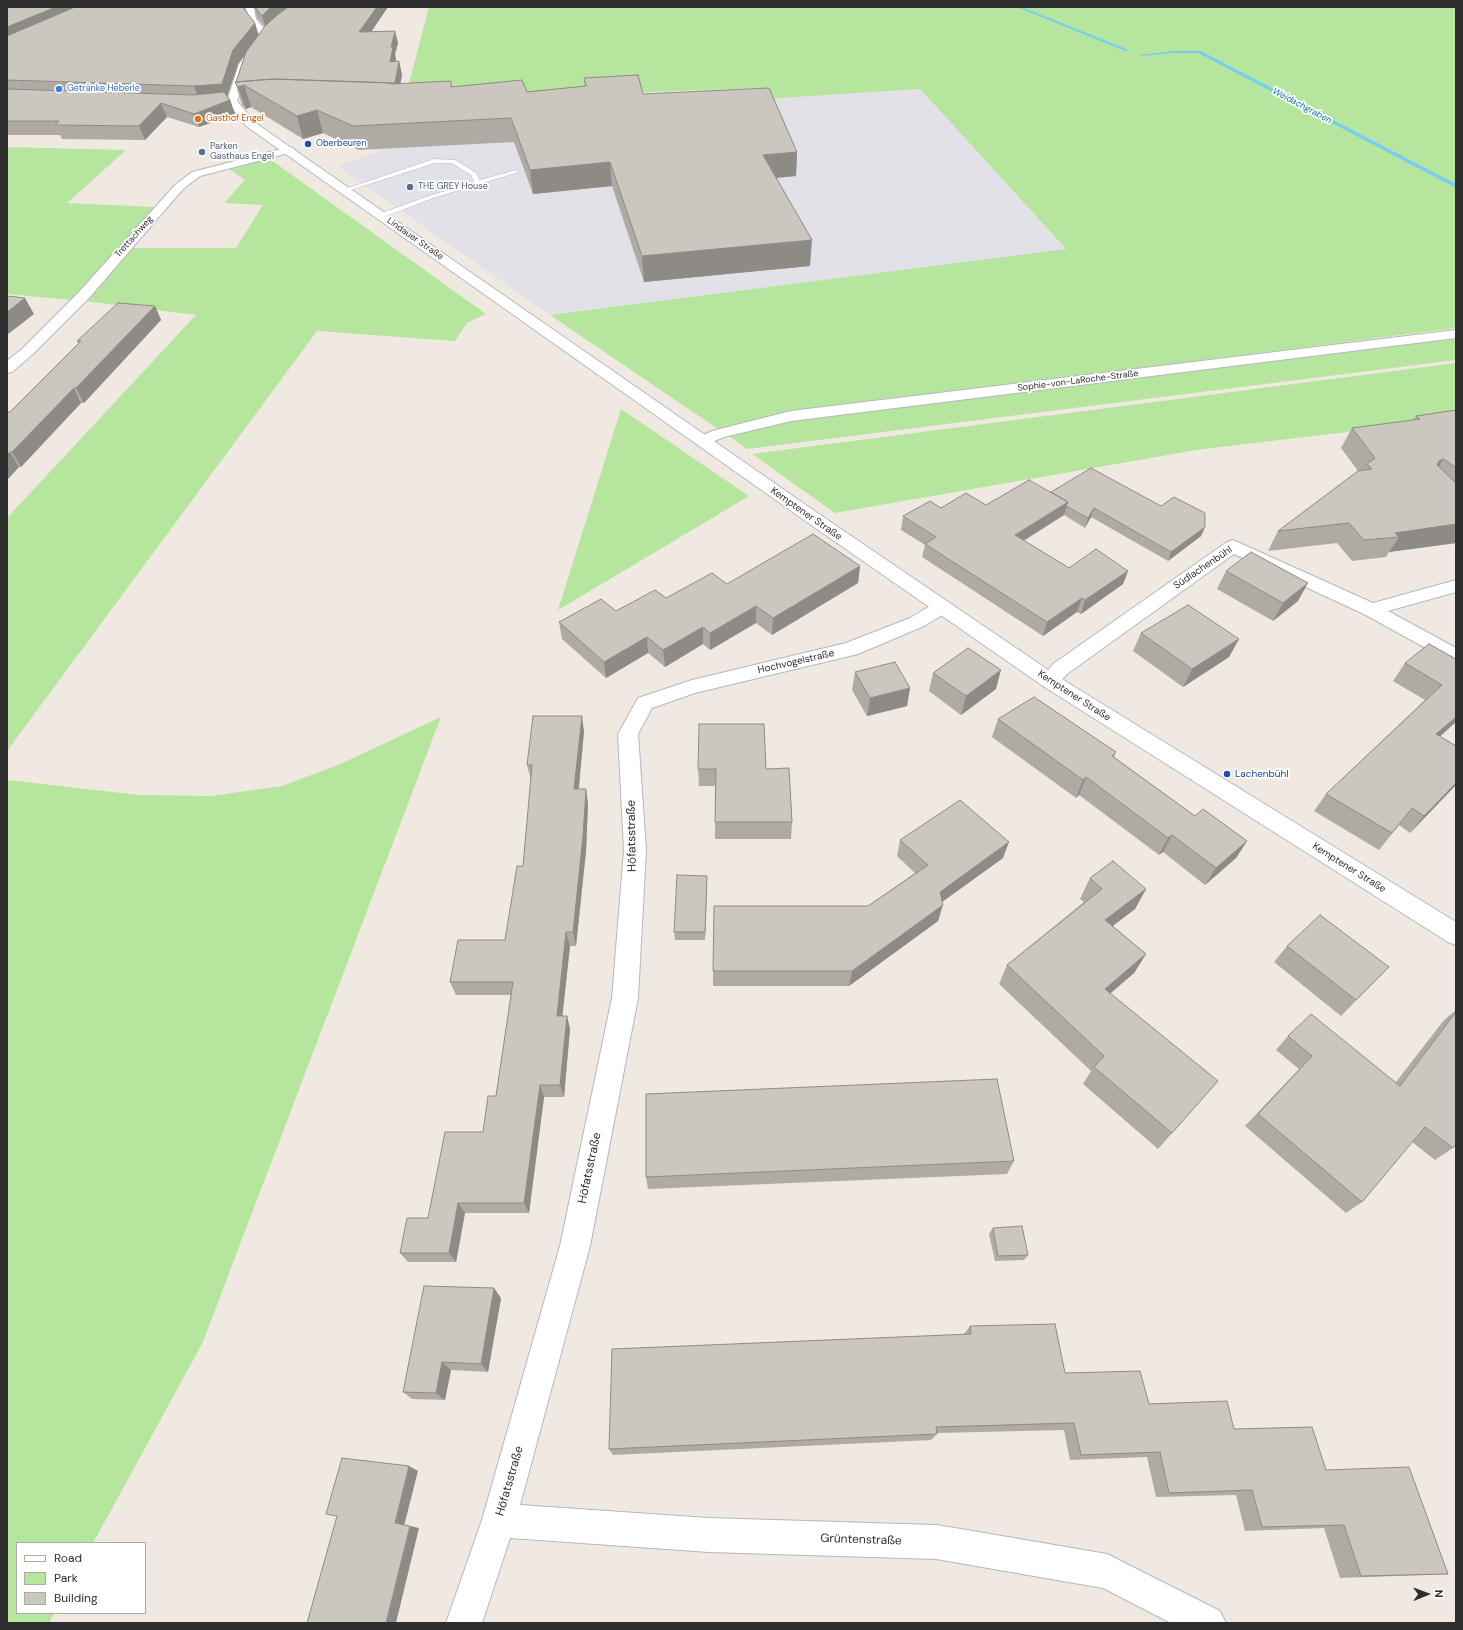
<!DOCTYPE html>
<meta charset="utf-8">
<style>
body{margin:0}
#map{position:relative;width:1463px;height:1630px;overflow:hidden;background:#efe9e1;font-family:"DM Sans",sans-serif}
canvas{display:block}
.frame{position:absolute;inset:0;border:8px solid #2e2e2e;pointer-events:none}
.legend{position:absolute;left:16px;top:1542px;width:130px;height:72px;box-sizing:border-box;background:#fff;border:1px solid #ababab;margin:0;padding:5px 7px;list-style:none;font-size:12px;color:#2e2e2e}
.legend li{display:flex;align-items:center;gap:8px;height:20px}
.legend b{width:20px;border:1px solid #ababab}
.north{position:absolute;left:1407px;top:1574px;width:40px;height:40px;-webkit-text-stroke:3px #fff;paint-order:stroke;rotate:89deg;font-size:11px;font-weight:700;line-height:16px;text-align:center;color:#2e2e2e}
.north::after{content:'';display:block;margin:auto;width:14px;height:18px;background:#2e2e2e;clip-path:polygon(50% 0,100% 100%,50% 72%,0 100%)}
</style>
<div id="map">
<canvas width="1463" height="1630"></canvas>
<div class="frame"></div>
<ul class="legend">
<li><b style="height:5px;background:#fff"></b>Road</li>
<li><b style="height:11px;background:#b6e59e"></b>Park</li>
<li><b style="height:11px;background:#cbc7bf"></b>Building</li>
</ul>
<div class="north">N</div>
</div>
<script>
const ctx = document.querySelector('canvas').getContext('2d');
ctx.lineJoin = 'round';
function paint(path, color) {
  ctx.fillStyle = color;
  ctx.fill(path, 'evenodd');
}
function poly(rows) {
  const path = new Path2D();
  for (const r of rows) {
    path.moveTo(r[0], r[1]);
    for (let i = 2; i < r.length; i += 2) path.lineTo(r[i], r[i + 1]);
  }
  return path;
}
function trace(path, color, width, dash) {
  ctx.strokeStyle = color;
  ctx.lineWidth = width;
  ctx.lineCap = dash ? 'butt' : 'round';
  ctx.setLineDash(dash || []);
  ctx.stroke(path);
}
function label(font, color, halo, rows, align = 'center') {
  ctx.font = font + ' "DM Sans",sans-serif';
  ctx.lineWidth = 3.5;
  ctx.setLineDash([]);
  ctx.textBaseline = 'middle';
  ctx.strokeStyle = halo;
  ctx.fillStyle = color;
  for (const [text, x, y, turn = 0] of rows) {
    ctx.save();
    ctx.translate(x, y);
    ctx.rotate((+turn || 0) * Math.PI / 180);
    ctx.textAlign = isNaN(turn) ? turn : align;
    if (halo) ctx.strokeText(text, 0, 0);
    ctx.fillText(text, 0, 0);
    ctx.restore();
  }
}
paint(poly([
 [920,89,1066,250,550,315,337,166,453,125,765,99]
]), '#e3e1e8');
paint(poly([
 [429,7,1456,7,1456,328,787,413,718,429,550,315,1066,249,920,89,765,99,757,88,544,96,405,99],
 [7,147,126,150,67,203,155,207,72,300,7,294],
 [267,157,486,314,467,323,455,341,317,331,7,751,7,518,196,315,85,301,133,248,236,248,263,205,224,203,245,180,228,168],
 [1456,337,1456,360,747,449,729,436,792,420],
 [1456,363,1456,419,1196,450,835,513,752,454],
 [621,409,749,496,558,610],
 [441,717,202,1344,93,1543,17,1543,17,1613,54,1613,49,1623,7,1623,7,780,139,795,211,796,282,786,338,765]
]), '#b6e59e');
paint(poly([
 [1017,7,1022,7,1129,50,1125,51,1017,7],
 [1173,51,1201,51,1456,184,1456,188,1198,53,1173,53,1142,56,1140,55,1173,51]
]), '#75cff0');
const service = poly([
 [434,159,455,160,476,173,480,180,516,170,519,172,433,198,382,218,379,218,379,214,429,196,474,182,471,175,452,163,435,163,347,191,342,190,434,159]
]);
const minor = poly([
 [246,7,254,7,256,19,270,36,268,38,262,38,249,21,246,7],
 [289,147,293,148,295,150,293,152,200,176,183,189,89,298,33,354,12,372,7,373,7,361,23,348,79,292,175,185,192,172,289,147],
 [1456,330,1456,338,791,421,724,437,703,446,697,444,695,441,697,438,712,431,791,411,1456,330],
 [1233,540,1373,603,1456,580,1456,592,1388,611,1456,648,1456,663,1449,661,1364,614,1234,554,1067,674,1057,686,1050,688,1043,686,1040,681,1053,664,1227,542,1233,540],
 [942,601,949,603,951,607,949,611,924,626,858,654,695,693,652,708,638,734,646,850,638,998,590,1246,520,1505,709,1518,936,1525,955,1528,1107,1554,1220,1611,1226,1623,1171,1623,1103,1588,936,1559,709,1552,510,1538,482,1623,446,1623,482,1520,560,1246,612,998,624,850,618,734,638,698,692,680,846,643,910,618,935,603,942,601]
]);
const secondary = poly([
 [247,56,252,59,237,101,254,122,816,512,1057,676,1456,922,1456,945,1448,942,1043,686,804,520,246,126,227,101,239,64,244,57,247,56]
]);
trace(service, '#b4b7c1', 1);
trace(minor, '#b4b7c1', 2);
trace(secondary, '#b4b7c1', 2);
paint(service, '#fff');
paint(minor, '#fff');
paint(secondary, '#fff');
paint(poly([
 [7,7,245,7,245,11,255,23,258,36,265,27,257,18,254,7,388,7,371,32,395,31,398,43,395,54,396,60,396,62,399,61,402,75,400,84,527,92,585,86,584,78,643,94,797,152,796,176,776,178,810,266,644,282,612,186,533,194,514,142,359,150,323,133,303,139,251,107,246,109,242,105,235,82,236,82,246,52,238,64,227,96,230,100,235,114,199,127,167,117,145,140,62,139,60,135,7,135],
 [155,306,161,320,84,403,81,403,21,467,19,467,7,480,7,412,10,412,79,344,77,341],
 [1456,410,1456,543,1389,552,1386,557,1352,561,1337,543,1268,551,1278,531,1358,471,1341,448,1352,428,1413,420,1416,416],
 [1051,492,1161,506,1205,527,1201,536,1168,561,1091,517,1085,528,1064,515,1024,541,1069,568,1128,571,1123,584,1081,614,1077,612,1043,636,922,557,925,545,901,530,903,516,941,508,986,505],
 [860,566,858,583,772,635,756,623,710,650,703,644,665,667,648,653,606,678,562,639,559,622,616,611,666,598,727,584],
 [1226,571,1298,601,1273,621,1217,589],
 [1141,633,1239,639,1229,657,1183,687,1133,651],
 [1456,659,1440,737,1456,746,1456,785,1410,833,1399,825,1379,850,1314,811,1326,794,1425,700,1393,681,1405,663],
 [855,672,910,688,907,706,867,716,852,690],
 [933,673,996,689,961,715,929,691],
 [998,719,1116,752,1114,757,1195,816,1247,841,1236,858,1205,885,1163,852,1159,855,1079,795,1076,798,992,737],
 [584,731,579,789,586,789,588,804,586,851,576,946,570,946,562,1016,567,1016,570,1029,564,1097,544,1097,529,1213,465,1213,456,1262,408,1262,400,1253,428,1218,483,1132,496,1096,511,995,456,995,450,982,505,940,523,866,531,780,527,765],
 [698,769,766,769,792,822,791,839,715,839,715,786,699,786],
 [900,840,1003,858,942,902,938,921,849,986,713,986,713,971,868,906,915,873,897,856],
 [1090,878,1146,889,1135,909,1113,926,1146,954,1134,973,1110,994,1218,1081,1158,1149,1083,1084,1091,1071,999,984,1007,965,1084,902,1080,899],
 [707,884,705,940,675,940,674,932],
 [1287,946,1389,967,1341,1016,1274,962],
 [1456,1010,1456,1144,1453,1148,1435,1160,1412,1142,1362,1202,1346,1213,1245,1126,1299,1069,1276,1050,1288,1036,1396,1082,1444,1020],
 [1014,1161,1007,1174,648,1189,646,1177],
 [993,1228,1028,1255,1024,1260,995,1261,989,1234],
 [501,1298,488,1372,451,1370,445,1400,412,1399,403,1392],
 [970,1326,1065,1373,1149,1404,1234,1429,1326,1470,1448,1574,1424,1575,1340,1578,1324,1528,1245,1531,1236,1495,1156,1497,1147,1457,1070,1460,1064,1430,937,1433,937,1434,931,1440,613,1455,609,1449,964,1334]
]), '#afaba4');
paint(poly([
 [56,7,90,7,7,42,7,27],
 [272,7,294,7,266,28,262,16,269,9],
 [377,7,388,7,362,45,359,32],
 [255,23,259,36,238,64,227,97,199,100,194,86,233,50],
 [395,31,398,43,395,54,396,60,392,75,390,62,391,47],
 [399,61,402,75,398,96,395,83],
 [244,85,251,107,246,109,238,87],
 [230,100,235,114,199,127,194,114],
 [161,103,167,117,145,140,139,126],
 [317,110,323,133,303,139,297,116],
 [797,152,796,176,763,179,763,155],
 [610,162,612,186,533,194,530,170],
 [812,240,810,266,644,282,642,256],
 [25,298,34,314,7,335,7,312],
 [155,306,161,320,84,403,76,388],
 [74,388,81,403,21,467,12,452],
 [10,452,19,467,7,480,7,455],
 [1443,459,1431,480,1439,461],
 [1068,502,1064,515,1011,548,1015,535],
 [1094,508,1091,517,1085,528,1088,518],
 [1456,524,1456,543,1389,552,1399,537,1395,533],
 [1205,527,1201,536,1168,561,1171,552],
 [860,566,858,583,772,635,773,618],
 [1128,571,1123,584,1081,614,1085,600],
 [1308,583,1298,601,1273,621,1283,603],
 [1082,598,1077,612,1043,636,1047,622],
 [756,606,756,623,710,650,710,633],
 [703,627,703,644,665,667,663,650],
 [647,637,648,653,606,678,604,662],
 [1239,639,1229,657,1183,687,1192,669],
 [1001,670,996,689,961,715,966,696],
 [910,688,907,706,867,716,870,698],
 [582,716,584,731,577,804,574,789],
 [1456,717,1456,722,1423,752,1436,734],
 [1086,777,1079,795,1076,798,1083,780],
 [1456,783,1456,785,1410,833,1424,816],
 [586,789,588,804,586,851,576,946,573,932],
 [1172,835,1163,852,1159,855,1168,838],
 [1247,841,1236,858,1205,885,1216,868],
 [1009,842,1003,858,935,907,940,892],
 [707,876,707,884,705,940,705,932],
 [1146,889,1135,909,1095,939,1105,920],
 [943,905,938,921,849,986,852,971],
 [566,932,570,946,561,1029,557,1016],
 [1146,954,1134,973,1094,1007,1105,989],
 [567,1016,570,1029,564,1097,560,1085],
 [540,1085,544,1097,529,1213,524,1203],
 [458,1203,465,1213,456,1262,449,1253],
 [494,1288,501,1298,488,1372,481,1364],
 [442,1362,451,1370,445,1400,436,1393],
 [409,1466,418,1471,404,1526,395,1523],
 [410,1526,419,1528,396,1623,386,1623]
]), '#8e8b86');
const building = poly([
 [7,7,56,7,7,27,7,7],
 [75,7,243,7,244,9,255,23,233,50,222,84,194,86,7,80,7,36,75,7],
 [255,7,272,7,269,9,262,16,255,7],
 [288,7,377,7,359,32,395,31,391,47,393,47,390,62,399,61,395,83,275,79,236,82,246,52,265,26,276,16,288,7],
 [638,75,643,94,769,88,797,152,763,155,812,240,642,256,610,162,530,170,511,118,353,126,317,110,297,116,244,85,238,87,235,82,272,79,391,83,391,84,451,81,451,87,522,80,527,92,586,86,584,78,638,75],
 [7,89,194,95,224,92,230,100,194,114,161,103,139,126,55,125,59,121,7,121,7,89],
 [7,296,25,298,7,312,7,296],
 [118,303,155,306,76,388,74,388,12,452,10,452,7,455,7,412,10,412,81,341,77,341,118,303],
 [1456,410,1456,468,1447,461,1443,459,1439,461,1437,465,1456,483,1456,524,1395,533,1399,537,1364,540,1349,523,1278,531,1358,471,1372,469,1367,464,1375,458,1352,428,1420,419,1416,416,1456,410],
 [1091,468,1161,506,1174,497,1205,513,1205,527,1171,552,1094,508,1088,518,1066,506,1068,502,1051,492,1091,468],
 [1029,480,1068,502,1015,535,1069,568,1096,549,1128,571,1085,600,1082,598,1047,622,925,544,936,537,903,516,930,501,941,508,966,493,986,505,1029,480],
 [813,534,860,566,773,618,756,606,710,633,703,627,663,650,647,637,604,662,559,622,601,599,616,611,655,590,666,598,712,573,727,584,813,534],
 [1251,552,1308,583,1283,603,1226,571,1251,552],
 [1188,605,1239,639,1192,669,1141,633,1188,605],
 [1429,644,1456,659,1456,717,1436,734,1456,746,1456,783,1424,816,1412,808,1392,833,1326,794,1442,685,1405,663,1429,644],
 [968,648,1001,670,966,696,933,673,968,648],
 [895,662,910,688,870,698,855,672,895,662],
 [1034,697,1116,752,1112,756,1195,816,1203,809,1247,841,1216,868,1172,835,1168,838,1086,777,1083,780,998,719,1034,697],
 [533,716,582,716,574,789,586,789,583,836,573,932,566,932,557,1016,567,1016,560,1085,540,1085,524,1203,458,1203,449,1253,400,1253,407,1218,428,1218,445,1132,483,1132,488,1096,496,1096,513,982,450,982,458,940,505,940,517,866,523,866,532,765,527,765,533,716],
 [699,724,764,724,766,769,789,768,792,822,715,822,716,769,698,769,699,724],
 [960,800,1009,842,940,892,943,905,852,971,713,971,714,906,868,906,928,865,900,840,960,800],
 [1113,861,1146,889,1105,920,1146,954,1105,989,1218,1081,1172,1133,1094,1067,1104,1056,1007,965,1102,889,1090,878,1113,861],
 [677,875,707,876,705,932,674,932,677,875],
 [1320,915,1389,967,1356,1000,1287,946,1320,915],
 [1456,1012,1456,1144,1453,1148,1425,1127,1362,1202,1258,1114,1312,1056,1288,1036,1311,1014,1400,1086,1456,1012],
 [997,1079,1014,1161,646,1177,646,1094,997,1079],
 [1022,1226,1028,1255,998,1256,993,1228,1022,1226],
 [424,1286,494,1288,481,1364,442,1362,436,1393,403,1392,424,1286],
 [1055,1324,1065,1373,1140,1371,1149,1404,1227,1401,1234,1429,1312,1427,1326,1470,1409,1467,1448,1574,1361,1576,1344,1525,1262,1527,1252,1490,1169,1493,1160,1452,1081,1455,1074,1423,936,1427,937,1434,609,1449,612,1349,971,1334,970,1326,1055,1324],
 [342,1458,409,1466,395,1523,410,1526,386,1623,307,1623,337,1516,326,1514,342,1458]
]);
paint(building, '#cbc7bf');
trace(building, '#8e8b86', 1);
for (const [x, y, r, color] of [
 [59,89,4,"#3f7fe0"],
 [198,119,4,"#e8710a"],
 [308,144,4,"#1a4fb4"],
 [202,152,4,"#5c6f8a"],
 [410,187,4,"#5c6f8a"],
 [1227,774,4,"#1a4fb4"]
]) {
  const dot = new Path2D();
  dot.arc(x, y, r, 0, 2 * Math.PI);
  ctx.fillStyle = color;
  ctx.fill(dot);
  trace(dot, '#fff', 1.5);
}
label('9px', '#366cbe', '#fff', [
 ["Getränke Heberle",67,89]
], 'left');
label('italic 9px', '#0d6fa3', '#fff', [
 ["Weidachgraben",1302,106,28]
]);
label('9px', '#c56008', '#fff', [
 ["Gasthof Engel",206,119]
], 'left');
label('9px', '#164399', '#fff', [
 ["Oberbeuren",316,144]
], 'left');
label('9px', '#4e5e75', '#fff', [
 ["Parken",210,147],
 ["Gasthaus Engel",210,157],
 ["THE GREY House",418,187]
], 'left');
label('9px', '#2e2e2e', '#fff', [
 ["Trettachweg",134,237,-48],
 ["Lindauer Straße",415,239,35],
 ["Sophie-von-LaRoche-Straße",1078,381,-7]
]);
label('10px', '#2e2e2e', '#fff', [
 ["Kemptener Straße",806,514,35],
 ["Südlachenbühl",1203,568,-34],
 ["Hochvogelstraße",796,662,-13],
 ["Kemptener Straße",1074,696,33],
 ["Kemptener Straße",1349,868,32]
]);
label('10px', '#164399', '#fff', [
 ["Lachenbühl",1235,774]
], 'left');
label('12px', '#2e2e2e', '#fff', [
 ["Höfatsstraße",632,836,-91],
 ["Höfatsstraße",590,1168,-78],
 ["Höfatsstraße",510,1481,-74],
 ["Grüntenstraße",861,1540,2]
]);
</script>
